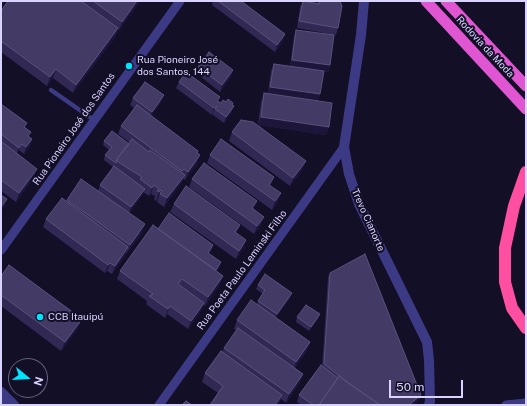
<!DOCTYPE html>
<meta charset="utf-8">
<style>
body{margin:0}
#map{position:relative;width:527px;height:406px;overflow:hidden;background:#130f26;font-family:"Public Sans",sans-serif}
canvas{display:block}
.frame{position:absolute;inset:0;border:2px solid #d9d4ff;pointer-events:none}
.north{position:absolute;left:8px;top:358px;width:40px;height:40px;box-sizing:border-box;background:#130f26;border:1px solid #625e7d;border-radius:50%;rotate:108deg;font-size:11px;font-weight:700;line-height:16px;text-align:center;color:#d9d4ff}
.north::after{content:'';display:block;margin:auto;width:14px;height:18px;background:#00e5ff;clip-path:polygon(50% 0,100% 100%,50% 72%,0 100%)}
.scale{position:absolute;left:389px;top:380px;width:74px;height:18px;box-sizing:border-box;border:2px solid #d9d4ff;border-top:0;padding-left:5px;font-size:12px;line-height:14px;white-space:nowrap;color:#d9d4ff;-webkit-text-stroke:3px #130f26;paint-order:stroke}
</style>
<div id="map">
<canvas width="527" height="406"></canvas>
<div class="frame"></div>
<div class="north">N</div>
<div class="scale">50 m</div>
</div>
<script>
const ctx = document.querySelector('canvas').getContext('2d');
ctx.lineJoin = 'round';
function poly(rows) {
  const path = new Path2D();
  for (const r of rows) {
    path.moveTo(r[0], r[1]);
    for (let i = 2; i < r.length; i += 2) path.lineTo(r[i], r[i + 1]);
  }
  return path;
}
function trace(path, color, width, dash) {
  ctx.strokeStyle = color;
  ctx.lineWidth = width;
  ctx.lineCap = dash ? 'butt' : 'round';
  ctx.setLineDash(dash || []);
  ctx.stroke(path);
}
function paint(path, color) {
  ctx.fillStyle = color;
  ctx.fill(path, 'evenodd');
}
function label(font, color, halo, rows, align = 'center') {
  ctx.font = font + ' "Public Sans",sans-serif';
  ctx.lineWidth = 4;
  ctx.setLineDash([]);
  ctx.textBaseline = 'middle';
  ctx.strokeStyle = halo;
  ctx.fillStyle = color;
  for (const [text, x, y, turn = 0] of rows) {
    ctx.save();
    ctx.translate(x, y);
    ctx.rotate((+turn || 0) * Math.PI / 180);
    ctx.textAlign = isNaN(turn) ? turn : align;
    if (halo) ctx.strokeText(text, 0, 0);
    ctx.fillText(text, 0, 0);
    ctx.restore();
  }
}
trace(poly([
 [51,90,94,120]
]), '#3d3a85', 4.5);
trace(poly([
 [1,250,180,1],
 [1,404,7,398],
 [159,405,344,147],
 [506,405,526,403]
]), '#3d3a85', 9);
trace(poly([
 [364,1,361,35,344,147,349,174,359,204,427,342,429,360,430,401,429,405],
 [1,392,14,405]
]), '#3d3a85', 10);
trace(poly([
 [426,1,526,109],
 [446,1,526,86]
]), '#e055d1', 11);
trace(poly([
 [526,172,514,206,505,248,505,282,512,308,526,328]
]), '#ff4fa3', 12);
paint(poly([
 [8,1,140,1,119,30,118,29,115,37,73,93,53,78,47,86,1,52,1,11],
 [213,1,241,1,285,34,283,41,275,52,212,5],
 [303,1,318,3,318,1,340,1,338,28,336,35,297,28,300,7],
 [296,30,330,65,328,72,310,69,320,94,318,101,268,94,271,71,274,64,290,67,294,36],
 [198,67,231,77,220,92,196,73],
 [179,82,218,101,221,103,232,105,234,106,231,113,224,123,213,115,213,113,212,115,176,88],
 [264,93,329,127,326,135,258,125,261,102],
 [133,98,161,102,151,116,197,153,197,164,185,180,183,179,181,183,164,207,157,202,158,199,156,201,154,199,155,196,151,194,149,196,143,192,142,195,129,213,142,233,127,253,126,253,125,256,112,274,107,271,105,273,43,227,46,219,66,201,67,200,98,191,100,185,113,167,104,160,105,155,109,150,103,145,104,141,129,144,129,142,118,134,121,126,134,108,130,105],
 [1,104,25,128,29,137,32,139,30,146,24,154,19,150,17,153,34,177,16,202,1,191],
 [232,132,303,169,290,186,229,141],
 [210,155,271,186,278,202,272,210,207,163],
 [192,179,254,209,261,225,254,234,189,187],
 [174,204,236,233,246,240,243,249,236,259,170,212],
 [158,229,213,245,211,251,209,254,219,269,217,271,223,276,220,284,205,306,203,305,201,311,188,329,167,314,165,318,146,304,147,301,117,279,120,271],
 [330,273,420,399,413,405,301,405,297,402,299,395,322,367,328,277],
 [1,276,82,319,78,328,61,351,1,306],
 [258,285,290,298,276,317,310,342,307,350,295,368,303,374,300,382,286,403,281,399,278,405,210,405,218,393,202,382,205,373,222,352,224,348,236,330,234,329,237,320,257,304,258,301,263,294,256,289],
 [297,317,318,319,309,331,296,322]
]), '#312854');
paint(poly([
 [137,1,140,1,119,30,122,22],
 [118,28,115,37,73,93,76,85],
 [285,34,283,41,275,52,277,45],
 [292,60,330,65,328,72,290,67],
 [56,69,53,78,47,86,50,77],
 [233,70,231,77,220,92,222,85],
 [270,87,320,94,318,101,268,94],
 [164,95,161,102,149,119,152,112],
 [217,106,215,109,212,115,214,108],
 [234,106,231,113,224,123,226,117],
 [261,117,329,127,326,135,258,125],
 [32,139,30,146,24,154,26,147],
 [22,144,19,150,16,154,19,148],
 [200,155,197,164,185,180,188,172],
 [306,161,303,169,290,186,293,178],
 [37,169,34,177,16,202,19,193],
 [185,175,181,183,164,207,167,198],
 [274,177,271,185,266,193,269,185],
 [154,185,151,194,149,196,152,188],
 [145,189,142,195,129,214,131,207],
 [161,190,158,199,156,201,159,192],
 [281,193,278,202,272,210,275,201],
 [7,199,5,206,1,210,1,207],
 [257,201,254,209,252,208],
 [264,217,261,225,254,234,257,226],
 [145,224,142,233,127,253,130,245],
 [240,225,237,233,235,232],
 [246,240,243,249,236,259,239,251],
 [213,245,211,251,205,259,208,253],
 [128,247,125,256,112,274,115,266],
 [221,262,219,269,213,277,215,271],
 [110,263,107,271,105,273,108,265],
 [223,276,220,284,205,306,208,297],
 [292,293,290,298,275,319,277,314],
 [204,303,201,311,188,329,191,321],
 [170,306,167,314,165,318,168,309],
 [320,314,318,319,309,331,311,327],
 [82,319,78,328,61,351,65,342],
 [310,342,307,350,293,371,296,362],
 [303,374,300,382,286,403,289,394],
 [282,395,278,405,275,405],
 [421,395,420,399,413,405,409,405]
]), '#1d163a');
const building = poly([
 [8,1,81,1,118,28,76,85,56,69,50,77,1,41,1,11,8,1],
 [93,1,137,1,122,22,93,1],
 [218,1,241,1,285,34,277,45,218,1],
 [303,1,319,4,319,1,340,1,342,6,338,28,299,21,303,1],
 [296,30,334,35,330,65,292,60,296,30],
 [209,52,233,70,222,85,198,67,209,52],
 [274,64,324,71,320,94,270,87,274,64],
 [186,72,220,97,217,101,221,103,223,100,226,102,228,99,233,103,232,105,234,106,226,117,215,109,217,106,214,108,179,82,186,72],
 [145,82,164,95,152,112,133,98,145,82],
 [264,93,332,103,329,127,261,117,264,93],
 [1,104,27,123,24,127,31,132,28,136,32,139,26,147,22,144,19,148,1,134,1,104],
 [137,105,198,151,197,153,200,155,188,172,184,169,182,171,121,126,137,105],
 [241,120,253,122,306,161,293,178,232,132,241,120],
 [112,131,129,144,117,159,116,163,105,155,112,147,104,141,112,131],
 [132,139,149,152,150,150,185,175,167,198,160,194,162,191,161,190,159,192,157,191,159,189,154,185,152,188,140,179,142,177,118,162,117,159,132,139],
 [221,139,274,177,269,185,281,193,275,201,210,155,221,139],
 [1,141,37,169,19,193,1,180,1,141],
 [204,163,257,201,252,208,264,217,257,226,192,179,204,163],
 [114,166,145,189,131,207,100,185,114,166],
 [81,179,145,224,130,245,67,200,81,179],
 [186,186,240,225,235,232,246,240,239,251,174,204,186,186],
 [1,195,7,199,1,207,1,195],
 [62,198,128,247,115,266,110,263,108,265,46,219,62,198],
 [169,213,213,245,208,253,221,262,216,270,158,229,169,213],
 [153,225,223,276,208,297,182,279,178,284,204,303,191,321,170,306,168,309,149,296,153,294,120,271,153,225],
 [365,254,421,395,409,405,380,405,348,383,324,364,330,273,365,254],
 [9,265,82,319,65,342,1,295,1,276,9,265],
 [265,274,292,293,277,314,258,301,265,290,258,285,265,274],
 [251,300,310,342,296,362,237,320,251,300],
 [306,305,320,314,311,327,297,317,306,305],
 [238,328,303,374,289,394,224,348,238,328],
 [221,351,282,395,275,405,210,405,223,386,205,373,221,351],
 [321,365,338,378,319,405,313,405,299,395,321,365],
 [339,376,380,405,319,405,339,376],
 [186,401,192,405,182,405,186,401]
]);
paint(building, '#433a66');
trace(building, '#5a527e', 1);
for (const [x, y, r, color] of [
 [129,66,4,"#00e5ff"],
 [40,317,4,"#00e5ff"]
]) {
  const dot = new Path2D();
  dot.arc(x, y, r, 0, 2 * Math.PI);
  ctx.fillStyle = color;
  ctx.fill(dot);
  trace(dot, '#130f26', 1.5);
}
label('10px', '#d9d4ff', '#130f26', [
 ["Rodovia da Moda",485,47,47],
 ["Rua Pioneiro José dos Santos",74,129,-55],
 ["Trevo Cianorte",368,220,66],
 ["Rua Poeta Paulo Leminski Filho",242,270,-54]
]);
label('10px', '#d9d4ff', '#130f26', [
 ["Rua Pioneiro José",137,60],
 ["dos Santos, 144",137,72],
 ["CCB Itauipú",48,317]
], 'left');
</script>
